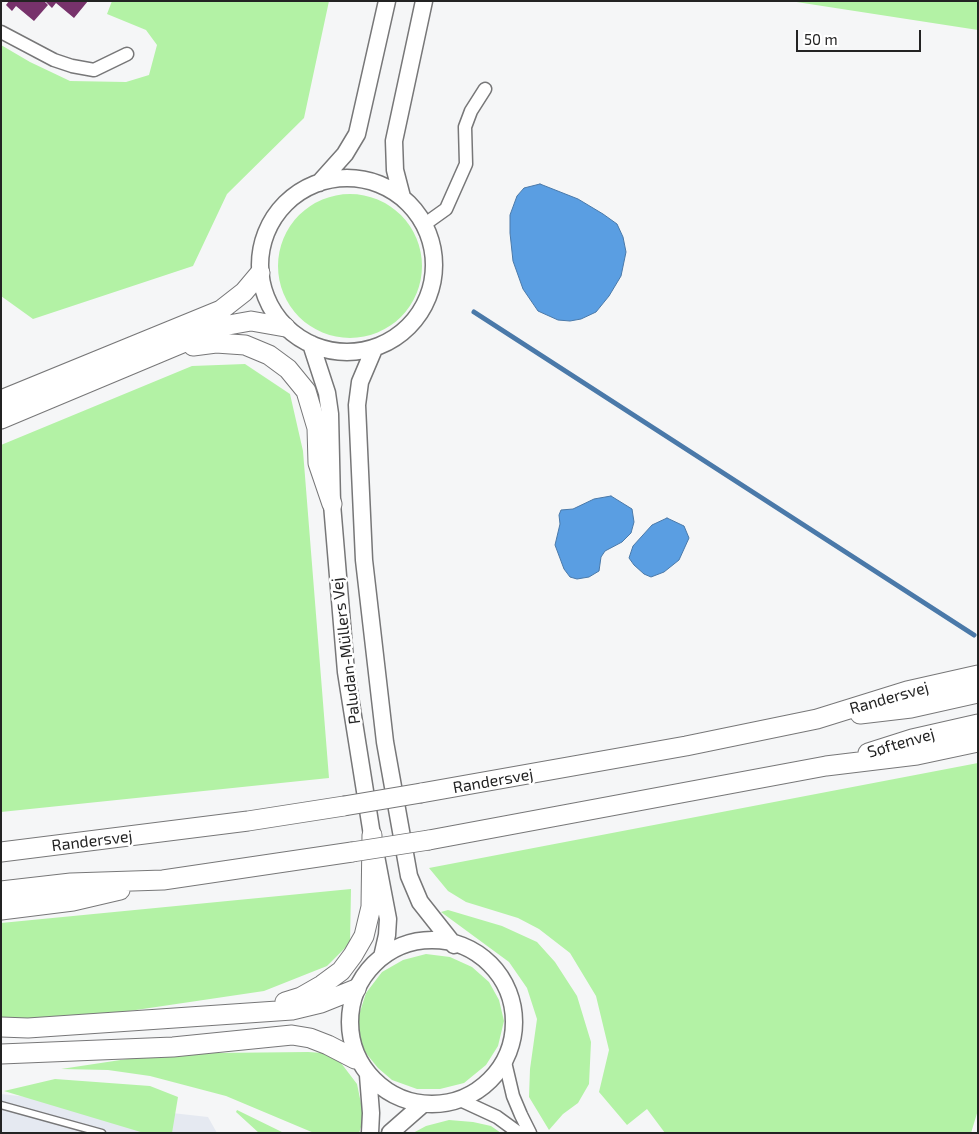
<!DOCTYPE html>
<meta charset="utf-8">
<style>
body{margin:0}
#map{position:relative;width:979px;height:1134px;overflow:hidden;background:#f5f6f7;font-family:"Exo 2",sans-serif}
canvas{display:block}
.frame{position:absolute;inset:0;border:2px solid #232323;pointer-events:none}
.scale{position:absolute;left:796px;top:30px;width:125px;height:22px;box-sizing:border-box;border:2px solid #232323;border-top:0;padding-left:6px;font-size:15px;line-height:18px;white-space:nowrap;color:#232323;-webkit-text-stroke:4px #fff;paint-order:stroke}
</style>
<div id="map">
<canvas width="979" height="1134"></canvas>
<div class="frame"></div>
<div class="scale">50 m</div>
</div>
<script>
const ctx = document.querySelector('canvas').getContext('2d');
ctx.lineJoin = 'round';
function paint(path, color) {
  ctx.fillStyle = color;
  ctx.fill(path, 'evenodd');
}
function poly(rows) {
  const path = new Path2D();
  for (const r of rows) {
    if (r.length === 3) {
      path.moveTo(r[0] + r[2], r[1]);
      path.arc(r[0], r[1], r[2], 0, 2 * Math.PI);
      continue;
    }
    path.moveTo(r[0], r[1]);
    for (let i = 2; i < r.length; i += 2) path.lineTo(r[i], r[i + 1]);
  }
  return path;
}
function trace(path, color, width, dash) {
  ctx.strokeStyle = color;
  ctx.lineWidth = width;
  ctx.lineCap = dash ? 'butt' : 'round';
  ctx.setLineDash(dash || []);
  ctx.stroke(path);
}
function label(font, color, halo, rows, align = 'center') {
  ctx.font = font + ' "Exo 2",sans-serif';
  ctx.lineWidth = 5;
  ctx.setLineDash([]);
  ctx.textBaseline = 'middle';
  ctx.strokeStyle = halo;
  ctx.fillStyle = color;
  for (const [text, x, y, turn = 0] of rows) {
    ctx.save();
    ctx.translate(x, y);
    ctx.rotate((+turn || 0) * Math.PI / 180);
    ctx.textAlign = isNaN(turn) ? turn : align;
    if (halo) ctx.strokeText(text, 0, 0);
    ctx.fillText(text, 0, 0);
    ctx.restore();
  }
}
paint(poly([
 [1,1094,208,1117,217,1133,1,1133]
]), '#e5e9f1');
paint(poly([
 [112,1,329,1,304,118,227,194,193,266,33,319,1,296,1,45,30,62,70,81,126,82,149,75,157,45,146,30,107,14],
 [790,1,978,1,978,30],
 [350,266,72],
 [245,364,290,394,303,451,329,778,1,812,1,445,192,366],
 [978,763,978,1110,971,1133,665,1133,647,1109,627,1125,599,1092,609,1050,596,996,570,953,539,929,518,918,466,902,448,891,429,868],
 [351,889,350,943,327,966,264,991,1,1030,1,923],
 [448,910,502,926,537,942,555,962,577,996,591,1042,589,1084,578,1103,563,1114,549,1130,529,1097,530,1069,537,1019,527,988,509,962,441,912],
 [426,954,450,957,472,967,489,982,499,1000,504,1021,498,1046,486,1065,464,1083,440,1089,417,1089,392,1080,378,1068,365,1052,359,1035,359,1015,366,993,382,972,403,960],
 [308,1052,323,1053,341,1063,357,1084,364,1118,359,1133,314,1133,226,1096,150,1076,108,1070,61,1069,147,1056,214,1053],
 [55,1079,150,1086,178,1097,172,1133,144,1133,4,1091],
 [237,1110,284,1133,259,1133,236,1112],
 [449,1120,473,1122,491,1126,501,1133,413,1133,426,1126]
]), '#b3f2a5');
const water = poly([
 [540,184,578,199,603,214,617,224,623,237,626,252,621,276,609,296,596,312,581,319,570,321,558,320,538,311,523,289,513,261,510,233,510,215,517,196,524,188,540,184],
 [611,496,632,509,634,522,631,533,622,542,605,551,601,557,599,571,589,577,577,579,570,577,564,569,555,545,560,524,559,515,561,510,573,509,594,499,611,496],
 [667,518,684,526,689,538,679,560,664,572,651,577,644,574,634,565,629,558,633,546,652,525,667,518]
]);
paint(water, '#5a9ee2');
trace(water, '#4a79a9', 1);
trace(poly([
 [474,312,974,635]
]), '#4a79a9', 5);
paint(poly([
 [9,1,44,1,48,5,34,21,16,6,12,11,6,5],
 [45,1,88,1,74,18,56,3,52,8]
]), '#77326b');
const service = poly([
 [1,1105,102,1133]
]);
const minor = poly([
 [1,32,54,60,72,66,94,70,127,54],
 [425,224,446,209,466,164,465,127,471,111,485,89],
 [505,1062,513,1096,521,1115,530,1133],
 [458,1099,497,1117,519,1133]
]);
const tertiary = poly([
 [347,265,87],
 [319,183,345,154,357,134,387,1],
 [402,197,395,170,394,141,424,1],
 [311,344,327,393,330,414,332,504,346,672,372,835,388,919,387,935,382,957],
 [374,349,360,382,357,405,364,560,385,742,409,876,420,902,454,945],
 [432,1022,82],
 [368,1075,371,1113,370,1133],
 [390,1133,423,1104]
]);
const secondary = poly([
 [193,346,216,343,245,345,269,355,288,369,306,391,317,428,318,463,332,504],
 [1,400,221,310,244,292,260,273],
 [1,419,223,326,251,321,285,327],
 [860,714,911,708,978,693],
 [868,753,912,739,978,724],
 [421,793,686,746,817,719,907,691,978,675],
 [429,840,826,766,917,755,978,742],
 [1,852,248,821,344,806],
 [1,891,71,883,163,880,352,852],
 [1,910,73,901,120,890],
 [285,1002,301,997,322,985,341,971,353,955,364,936,371,907,372,835],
 [1,1027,28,1028,292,1010,321,1003,356,989],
 [1,1054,173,1047,292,1035,310,1038,328,1045,355,1059]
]);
trace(service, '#777778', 9);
trace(minor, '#777778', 15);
trace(tertiary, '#777778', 19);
trace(secondary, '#777778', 21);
trace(service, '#fff', 6);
trace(minor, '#fff', 12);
trace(tertiary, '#fff', 16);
trace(secondary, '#fff', 19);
const secondaryBridge = poly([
 [344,806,421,793],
 [352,852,429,840]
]);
trace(secondaryBridge, '#777778', 21, []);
trace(secondaryBridge, '#fff', 19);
label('16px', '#232323', '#fff', [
 ["Paludan-Müllers Vej",346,651,-97],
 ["Randersvej",889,698,-16],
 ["Søftenvej",901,743,-16],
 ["Randersvej",493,781,-10],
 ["Randersvej",92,841,-7]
]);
</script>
